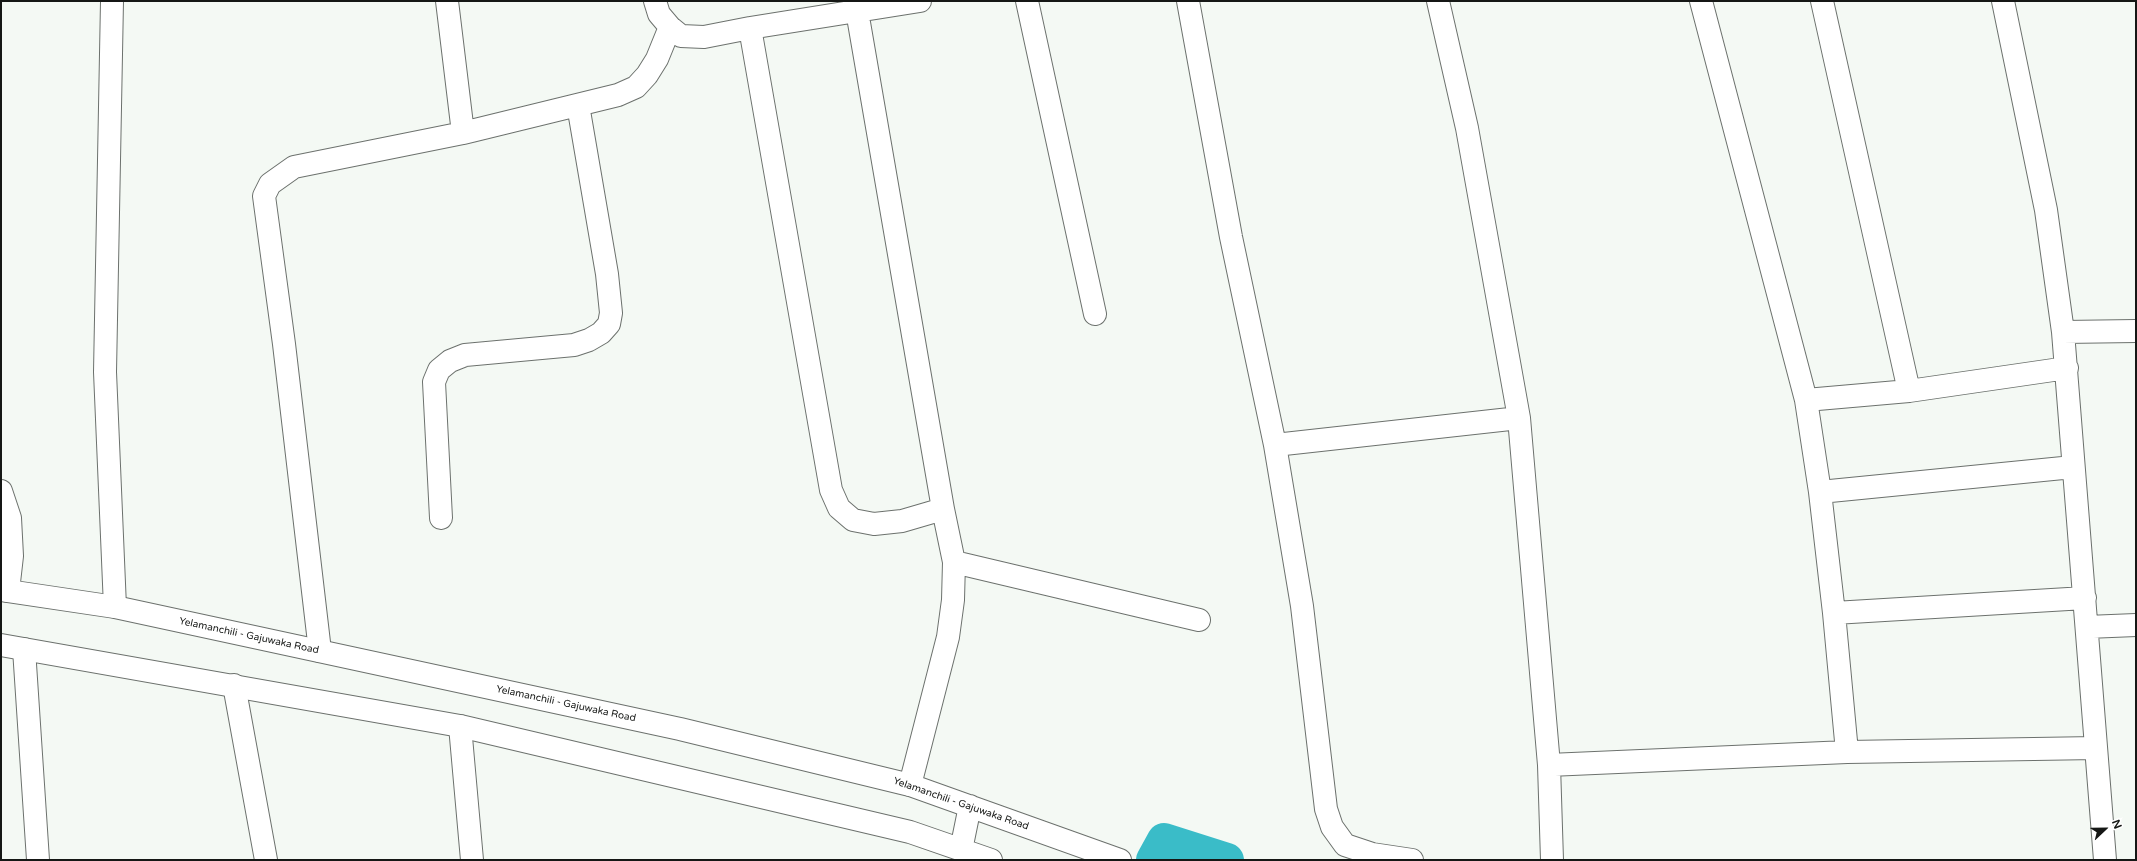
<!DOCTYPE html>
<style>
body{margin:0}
#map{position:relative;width:2137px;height:861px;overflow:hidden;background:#f4f9f4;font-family:"Varela Round",sans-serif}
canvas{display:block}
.frame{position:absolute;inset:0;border:2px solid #151715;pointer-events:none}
.north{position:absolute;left:2085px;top:809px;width:40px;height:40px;-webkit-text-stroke:3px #fff;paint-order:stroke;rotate:68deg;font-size:11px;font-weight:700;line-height:16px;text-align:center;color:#151715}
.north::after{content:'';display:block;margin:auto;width:14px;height:18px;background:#151715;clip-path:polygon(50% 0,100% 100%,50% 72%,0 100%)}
</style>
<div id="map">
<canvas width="2137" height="861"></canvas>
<div class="frame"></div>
<div class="north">N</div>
</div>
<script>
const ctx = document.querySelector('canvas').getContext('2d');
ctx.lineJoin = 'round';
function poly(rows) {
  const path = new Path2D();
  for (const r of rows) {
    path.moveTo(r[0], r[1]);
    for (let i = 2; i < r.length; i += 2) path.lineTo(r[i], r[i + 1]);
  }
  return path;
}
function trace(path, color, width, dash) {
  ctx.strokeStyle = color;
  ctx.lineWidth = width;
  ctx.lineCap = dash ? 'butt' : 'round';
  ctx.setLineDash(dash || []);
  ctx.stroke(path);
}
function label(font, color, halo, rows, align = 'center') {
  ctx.font = font + ' "Varela Round",sans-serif';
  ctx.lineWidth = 4;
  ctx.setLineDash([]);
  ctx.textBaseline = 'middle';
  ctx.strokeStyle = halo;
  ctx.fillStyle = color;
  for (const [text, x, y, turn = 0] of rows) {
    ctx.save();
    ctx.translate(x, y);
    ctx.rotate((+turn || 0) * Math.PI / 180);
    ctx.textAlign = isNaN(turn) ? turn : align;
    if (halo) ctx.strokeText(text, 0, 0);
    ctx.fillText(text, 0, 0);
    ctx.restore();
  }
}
trace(poly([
 [1153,860,1164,840,1227,860]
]), '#3abcc8', 34);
const street = poly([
 [112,1,105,372,115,607],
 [447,1,463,133],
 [655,1,659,14,670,27,681,36,704,37,750,28,831,490,839,508,853,520,874,524,902,521,943,509,954,562,953,600,948,637,910,785],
 [1027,1,1095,314],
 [1188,1,1231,237,1275,445,1519,418],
 [1438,1,1467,128,1519,418,1549,765,1552,860],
 [1701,1,1806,400],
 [1822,1,1909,391],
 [2003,1,2046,210,2063,332,2105,860],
 [857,11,943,509],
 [750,28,920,1],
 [2063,332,2136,331],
 [1275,445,1302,606,1326,809,1332,827,1345,845,1372,854,1412,860],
 [1,491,10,518,12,556,8,591],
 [1820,492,2073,467],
 [441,518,434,382,439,370,450,361,465,355,574,345,589,340,601,333,609,324,611,313,607,274,578,105],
 [954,562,1199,620],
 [1834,613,2085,598],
 [2087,627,2136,625],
 [24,649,38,860],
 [320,651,284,344,264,196,270,184,294,167,463,133,618,95,636,87,647,75,657,59,670,27],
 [234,685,266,860],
 [460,726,472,860],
 [1847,752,1834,613,1820,492,1806,400,1909,391,2067,368],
 [1549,765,1847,752,2096,748]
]);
const primary = poly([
 [1,590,115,607,680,729,910,785,1120,860],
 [1,645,460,726,910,832,991,860],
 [961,850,970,806]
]);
trace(street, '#6c716d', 24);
trace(primary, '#6c716d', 24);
trace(street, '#fff', 22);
trace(primary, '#fff', 22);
label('10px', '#151715', '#fff', [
 ["Yelamanchili - Gajuwaka Road",249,636,12],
 ["Yelamanchili - Gajuwaka Road",566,704,12],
 ["Yelamanchili - Gajuwaka Road",961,804,19]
]);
</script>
